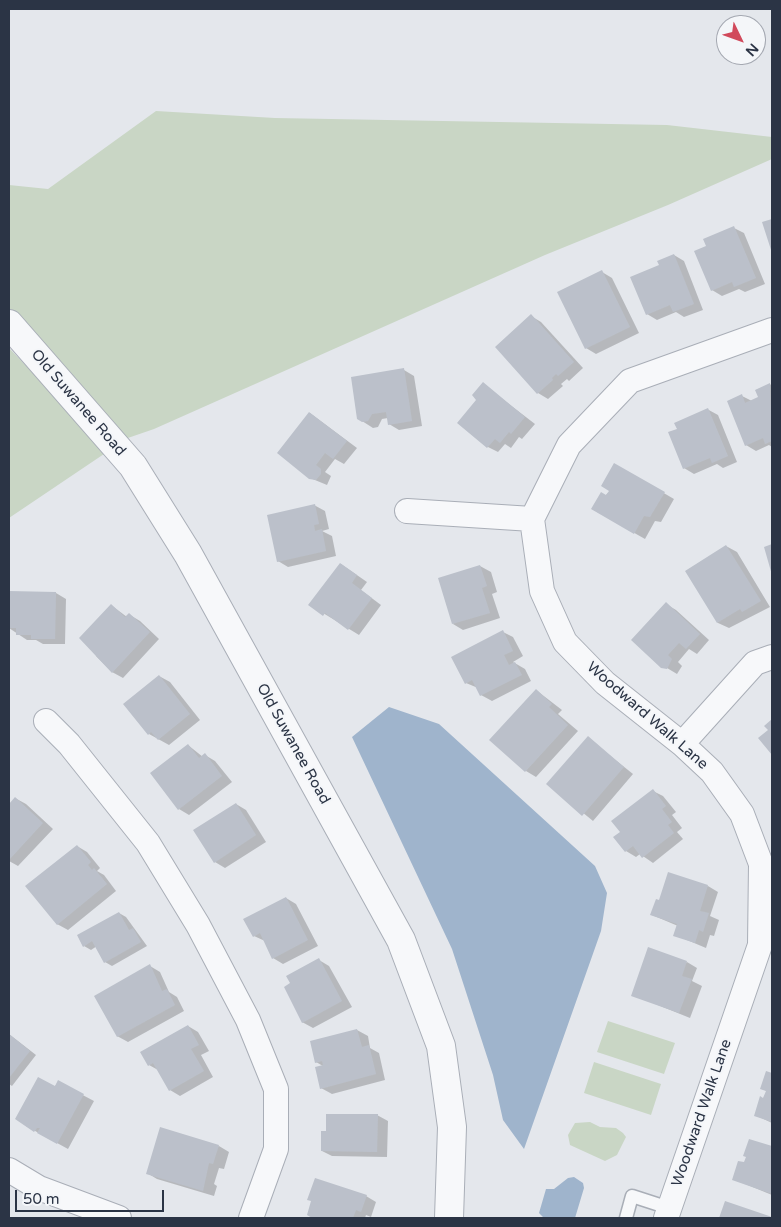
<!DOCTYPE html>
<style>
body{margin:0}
#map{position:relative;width:781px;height:1227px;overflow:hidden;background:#e4e7ec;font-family:"Varela Round",sans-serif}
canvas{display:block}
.frame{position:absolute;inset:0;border:10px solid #2b3445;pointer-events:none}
.north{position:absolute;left:716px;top:15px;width:50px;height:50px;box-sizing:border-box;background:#f4f6f9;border:1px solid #a4a8b1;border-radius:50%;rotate:132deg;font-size:14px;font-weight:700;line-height:20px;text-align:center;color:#2b3445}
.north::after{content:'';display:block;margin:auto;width:18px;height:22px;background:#d1495b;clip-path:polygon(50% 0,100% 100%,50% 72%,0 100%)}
.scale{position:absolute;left:15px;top:1190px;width:149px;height:22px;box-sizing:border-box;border:2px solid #2b3445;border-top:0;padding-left:6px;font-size:15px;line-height:18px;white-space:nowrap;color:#2b3445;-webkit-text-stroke:4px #f4f6f9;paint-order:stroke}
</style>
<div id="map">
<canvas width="781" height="1227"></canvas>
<div class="frame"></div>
<div class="north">N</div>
<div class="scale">50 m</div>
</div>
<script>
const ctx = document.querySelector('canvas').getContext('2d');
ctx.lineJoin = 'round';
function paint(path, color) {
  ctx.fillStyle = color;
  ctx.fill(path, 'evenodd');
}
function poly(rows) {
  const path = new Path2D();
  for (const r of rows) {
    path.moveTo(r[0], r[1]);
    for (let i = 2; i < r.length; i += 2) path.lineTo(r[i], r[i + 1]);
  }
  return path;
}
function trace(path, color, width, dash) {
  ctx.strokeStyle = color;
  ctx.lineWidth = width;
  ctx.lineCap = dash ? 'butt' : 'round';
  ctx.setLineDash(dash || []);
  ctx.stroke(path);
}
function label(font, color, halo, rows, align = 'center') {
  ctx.font = font + ' "Varela Round",sans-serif';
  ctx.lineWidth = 4;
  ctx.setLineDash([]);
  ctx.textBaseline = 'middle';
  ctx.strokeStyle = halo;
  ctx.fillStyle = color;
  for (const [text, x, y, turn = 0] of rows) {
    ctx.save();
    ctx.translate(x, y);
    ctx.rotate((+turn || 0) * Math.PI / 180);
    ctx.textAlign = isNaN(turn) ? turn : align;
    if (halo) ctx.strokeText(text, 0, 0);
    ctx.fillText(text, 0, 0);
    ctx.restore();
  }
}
paint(poly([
 [156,111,275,118,667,125,772,137,772,159,668,205,545,255,154,429,122,440,9,313,9,185,48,189],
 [9,348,53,394,104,454,9,518],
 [608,1021,675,1043,664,1074,597,1052],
 [594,1062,661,1084,651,1115,584,1093],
 [590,1122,600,1127,616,1128,623,1133,626,1137,617,1155,605,1161,570,1145,568,1135,575,1123]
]), '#c9d6c5');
paint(poly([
 [389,707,439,724,595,866,607,893,601,931,524,1149,503,1120,493,1075,452,949,352,737],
 [574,1177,583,1183,584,1188,575,1218,544,1218,539,1213,546,1189,554,1189,568,1178]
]), '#9fb4cc');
paint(poly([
 [734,228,744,233,765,284,745,292,739,289,722,296,712,290,708,247],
 [674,255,684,261,703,310,684,317,676,312,657,320,647,314,661,266],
 [602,272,612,278,639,333,596,354,586,348],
 [531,316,541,322,583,368,569,381,567,379,561,384,563,386,548,399,538,393,497,347],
 [404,370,414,376,422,426,399,430,389,424,388,418,382,419,378,427,373,428,362,421],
 [483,384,535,424,522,439,519,437,511,448,505,444,498,452,488,447,477,400],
 [770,384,772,386,772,447,769,445,756,451,746,445,742,396,752,401,760,398,756,390],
 [707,409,718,415,737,462,723,468,717,464,694,474,684,468,678,429],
 [310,413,357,448,344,464,335,459,325,472,331,476,327,485,310,478],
 [614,464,674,499,661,522,655,521,645,539,592,509,611,490],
 [314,505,325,511,329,529,322,531,332,536,336,556,288,567,278,561],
 [726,546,737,552,770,607,729,628,718,623,686,571],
 [341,564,367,582,361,590,381,605,359,635,310,605],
 [480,566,491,572,497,592,492,594,500,618,463,630,453,624],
 [9,592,56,593,66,599,65,644,43,644,36,640,27,640,9,628],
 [666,604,676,610,709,640,697,654,689,649,678,662,682,666,677,674,662,665],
 [111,605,127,617,130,615,140,621,159,639,123,678,112,672,96,656],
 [503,632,513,637,523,656,513,662,525,669,531,681,492,701,481,695,478,688,466,683],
 [159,676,170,682,200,720,169,745,149,734],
 [536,690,562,710,558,714,578,731,536,777,526,771],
 [588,738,633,774,593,821,548,784],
 [188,745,203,757,205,755,215,761,232,782,189,815,179,809],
 [653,791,663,796,676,812,672,815,682,828,677,832,683,839,653,863,640,854,636,857,626,851,621,832],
 [15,798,26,804,53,829,18,866,9,861,9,805],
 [236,804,246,810,266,842,225,868,215,862],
 [77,846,87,852,100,868,97,871,104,875,116,891,68,930,57,924],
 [708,886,718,892,710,916,719,920,714,936,710,935,706,948,675,935,678,926,652,915,660,902],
 [286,898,296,904,318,946,283,964,273,958,265,941,254,936],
 [119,913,126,917,147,946,112,966,105,962,97,946,91,950,84,946],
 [319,960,329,966,352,1007,313,1028,302,1022],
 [687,962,697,968,692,981,702,986,690,1018,633,995],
 [150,966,160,972,169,992,177,997,184,1011,128,1042,117,1036],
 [188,1026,198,1032,209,1051,201,1055,213,1077,180,1096,170,1090,158,1070,149,1065],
 [357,1030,368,1036,370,1048,379,1053,385,1080,332,1094,321,1088,323,1066,316,1062],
 [9,1034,36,1055,12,1086,9,1084],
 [767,1072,772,1074,772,1123,755,1115,767,1091,762,1089],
 [58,1082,94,1101,68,1149,26,1126],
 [377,1115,388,1121,387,1157,332,1156,322,1151],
 [750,1140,772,1147,772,1195,733,1179,745,1163],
 [219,1146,229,1152,224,1169,219,1168,214,1184,217,1186,214,1196,157,1179,147,1173],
 [366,1196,376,1202,371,1217,366,1215,365,1218,313,1218],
 [725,1203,772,1218,721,1218]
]), '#0003');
paint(poly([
 [772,219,772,253,762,222],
 [734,226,756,278,734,287,732,282,711,291,694,251,706,246,703,239],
 [674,254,694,304,673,312,670,305,646,315,630,277,659,265,657,261],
 [602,270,630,327,585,349,557,292],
 [531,314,574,362,558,376,556,374,552,378,553,380,537,394,495,347],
 [404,368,412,421,388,425,386,412,372,414,368,421,362,422,357,419,351,377],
 [483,382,525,417,511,434,509,432,500,443,495,439,487,448,457,423,476,400,472,395],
 [770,383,772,441,765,444,763,438,745,446,727,401,742,394,745,403,758,397,755,390],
 [708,408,728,456,712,463,710,458,683,469,668,432,677,429,674,423],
 [309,412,347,441,333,459,325,453,316,465,321,469,321,474,316,480,309,479,277,453],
 [614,463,665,492,650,517,644,516,634,534,591,509,601,492,606,495,609,491,601,486],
 [315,504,319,524,314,525,315,531,322,529,326,551,277,562,267,515],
 [772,544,772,575,764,547],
 [726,545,761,601,742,612,740,609,717,623,685,571],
 [340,563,357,575,352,583,372,598,348,630,325,613,323,616,308,605],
 [480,565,487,586,482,588,490,613,452,624,438,578],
 [9,591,56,592,55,639,31,639,31,635,16,635,16,628,9,628],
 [666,602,700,634,686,649,679,643,668,655,672,659,667,669,661,668,631,640],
 [111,604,125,617,129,613,150,632,112,673,79,638],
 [503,630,513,651,504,655,509,665,515,662,522,675,480,696,472,680,465,684,451,657],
 [159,675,190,714,158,740,151,732,148,735,123,704],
 [536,689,552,704,549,707,568,725,525,772,489,740],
 [772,719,772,755,758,738,768,730,764,726],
 [588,736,624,767,582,816,546,784],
 [188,744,199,758,205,753,222,776,178,810,150,773],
 [653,789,666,806,662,809,672,822,668,825,674,833,642,858,633,846,625,852,613,837,620,832,611,821],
 [15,797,43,823,9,860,9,804],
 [236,803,256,835,214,863,193,830],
 [77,845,91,862,88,865,92,870,94,868,107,884,57,925,25,886],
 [668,872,708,885,700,911,709,913,703,932,699,930,695,943,673,936,677,924,650,915,656,899,659,900],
 [286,897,308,940,272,959,260,933,253,937,243,919],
 [119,912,129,930,133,928,141,942,104,963,92,941,83,947,77,935],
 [648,947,687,961,682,976,692,979,679,1013,631,996],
 [319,958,342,1001,302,1023,284,987,290,983,286,976],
 [150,964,162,991,167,989,175,1005,117,1037,94,996],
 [188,1025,199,1045,191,1049,204,1071,169,1091,153,1063,148,1066,140,1052],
 [357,1029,362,1047,369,1045,376,1074,320,1089,315,1067,323,1065,322,1061,315,1063,310,1041],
 [9,1034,30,1051,9,1078],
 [766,1071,772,1073,772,1122,754,1116,760,1096,763,1098,766,1091,760,1089],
 [38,1077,55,1086,58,1080,84,1094,57,1144,37,1133,40,1128,37,1128,34,1132,15,1119],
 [326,1114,378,1114,377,1152,321,1151,321,1131,326,1131],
 [160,1127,219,1145,213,1164,209,1163,203,1191,146,1174],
 [749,1139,772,1146,772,1194,732,1180,738,1161,744,1162,746,1157,743,1156],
 [315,1178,367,1195,361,1212,356,1210,353,1218,312,1218,307,1215,311,1201,307,1200],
 [725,1201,772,1217,772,1218,719,1218]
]), '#bbc0ca');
const service = poly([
 [626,1218,632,1196,669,1208]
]);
const minor = poly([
 [407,511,532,519],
 [46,721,69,744,148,843,198,925,248,1020,276,1089,276,1149,251,1218],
 [682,744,755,663,772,657],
 [9,1170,39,1188,119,1218],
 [666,1218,760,945,761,864,742,814,712,772,682,744,605,683,565,642,542,591,532,519,569,445,630,381,772,330]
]);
const tertiary = poly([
 [9,324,133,466,188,554,401,940,441,1046,452,1127,449,1218]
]);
trace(service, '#a9aeb7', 15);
trace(minor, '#a9aeb7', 26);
trace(tertiary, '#a9aeb7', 30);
trace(service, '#f7f8fa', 12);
trace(minor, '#f7f8fa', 24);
trace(tertiary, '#f7f8fa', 28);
label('15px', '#2b3445', '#f4f6f9', [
 ["Old Suwanee Road",78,403,49],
 ["Woodward Walk Lane",647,716,41],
 ["Old Suwanee Road",293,744,61],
 ["Woodward Walk Lane",702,1113,-71]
]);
</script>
